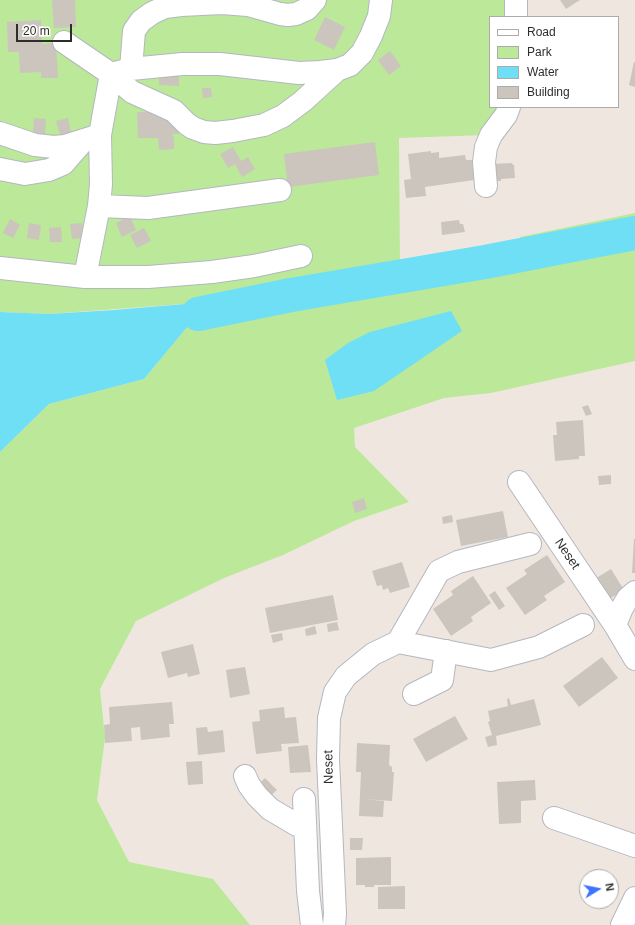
<!DOCTYPE html>
<style>
body{margin:0}
#map{position:relative;width:635px;height:925px;overflow:hidden;background:#efe7df;font-family:Arial,sans-serif}
canvas{display:block}
.legend{position:absolute;left:489px;top:16px;width:130px;height:92px;box-sizing:border-box;background:#fff;border:1px solid #ababab;margin:0;padding:5px 7px;list-style:none;font-size:12px;color:#2d2d2d}
.legend li{display:flex;align-items:center;gap:8px;height:20px}
.legend b{width:20px;border:1px solid #ababab}
.north{position:absolute;left:579px;top:869px;width:40px;height:40px;box-sizing:border-box;background:#fff;border:1px solid #ababab;border-radius:50%;rotate:80deg;font-size:11px;font-weight:700;line-height:16px;text-align:center;color:#2d2d2d}
.north::after{content:'';display:block;margin:auto;width:14px;height:18px;background:#3c74ff;clip-path:polygon(50% 0,100% 100%,50% 72%,0 100%)}
.scale{position:absolute;left:16px;top:24px;width:56px;height:18px;box-sizing:border-box;border:2px solid #2d2d2d;border-top:0;padding-left:5px;font-size:12px;line-height:14px;white-space:nowrap;color:#2d2d2d;-webkit-text-stroke:3px #fff;paint-order:stroke}
</style>
<div id="map">
<canvas width="635" height="925"></canvas>
<ul class="legend">
<li><b style="height:5px;background:#fff"></b>Road</li>
<li><b style="height:11px;background:#bce899"></b>Park</li>
<li><b style="height:11px;background:#6edff5"></b>Water</li>
<li><b style="height:11px;background:#cbc5bd"></b>Building</li>
</ul>
<div class="north">N</div>
<div class="scale">20 m</div>
</div>
<script>
const ctx = document.querySelector('canvas').getContext('2d');
ctx.lineJoin = 'round';
function paint(path, color) {
  ctx.fillStyle = color;
  ctx.fill(path, 'evenodd');
}
function poly(rows) {
  const path = new Path2D();
  for (const r of rows) {
    path.moveTo(r[0], r[1]);
    for (let i = 2; i < r.length; i += 2) path.lineTo(r[i], r[i + 1]);
  }
  return path;
}
function trace(path, color, width, dash) {
  ctx.strokeStyle = color;
  ctx.lineWidth = width;
  ctx.lineCap = dash ? 'butt' : 'round';
  ctx.setLineDash(dash || []);
  ctx.stroke(path);
}
function label(font, color, halo, rows, align = 'center') {
  ctx.font = font + ' Arial,sans-serif';
  ctx.lineWidth = 3;
  ctx.setLineDash([]);
  ctx.textBaseline = 'middle';
  ctx.strokeStyle = halo;
  ctx.fillStyle = color;
  for (const [text, x, y, turn = 0] of rows) {
    ctx.save();
    ctx.translate(x, y);
    ctx.rotate((+turn || 0) * Math.PI / 180);
    ctx.textAlign = isNaN(turn) ? turn : align;
    if (halo) ctx.strokeText(text, 0, 0);
    ctx.fillText(text, 0, 0);
    ctx.restore();
  }
}
paint(poly([
 [0,0,512,0,511,17,490,17,490,107,505,107,487,135,399,138,400,267,199,303,222,306,418,286,521,262,520,237,635,213,635,361,491,393,444,398,354,428,355,447,409,502,354,521,283,555,224,578,136,621,100,689,105,738,97,800,129,862,213,879,250,925,0,925,0,452,49,404,144,379,198,314,197,303,49,314,0,312]
]), '#bce899');
paint(poly([
 [197,303,198,314,144,379,49,404,0,452,0,312,49,314,114,310],
 [451,311,462,331,374,391,337,400,325,360,348,343,370,332]
]), '#6edff5');
trace(poly([
 [198,314,291,295,485,262,635,233]
]), '#6edff5', 34);
paint(poly([
 [52,0,75,0,76,27,54,28],
 [560,0,580,0,566,9],
 [325,17,345,27,334,50,314,40],
 [41,20,42,44,56,43,58,78,41,78,41,72,20,73,19,52,8,52,7,22],
 [390,51,401,66,389,75,378,60],
 [634,62,635,62,635,87,629,85],
 [159,75,179,75,179,86,159,85],
 [202,88,211,88,212,97,203,98],
 [137,112,158,112,179,123,179,134,172,134,173,137,174,137,174,149,159,150,158,138,138,138],
 [34,118,46,119,45,134,33,133],
 [68,118,71,132,60,135,56,121],
 [375,142,379,175,288,187,284,154],
 [233,147,241,161,248,157,255,169,242,177,235,164,228,168,220,154],
 [431,151,431,153,439,152,439,158,465,155,466,160,472,160,474,180,425,187,426,196,406,198,404,180,411,179,408,154],
 [512,163,513,165,514,165,515,178,501,179,501,181,497,181,497,179,494,179,491,164],
 [130,216,136,230,122,237,116,223],
 [10,219,20,225,13,238,3,233],
 [459,220,460,224,463,224,465,232,442,235,441,222],
 [29,223,41,225,39,240,27,238],
 [82,223,84,238,72,239,70,224],
 [61,227,62,242,50,242,49,228],
 [144,228,151,241,137,248,130,235],
 [588,405,592,414,586,416,582,407],
 [583,420,585,456,579,456,579,459,555,461,553,435,557,435,556,422],
 [611,475,611,484,599,485,598,476],
 [364,498,367,509,355,513,352,502],
 [503,511,508,537,461,546,456,520],
 [452,515,453,522,443,524,442,517],
 [634,539,635,539,635,573,632,573],
 [547,555,565,582,544,596,547,600,525,615,506,588,527,574,524,570],
 [402,562,410,587,390,593,388,588,383,590,382,585,377,586,372,571],
 [611,569,624,590,606,601,593,580],
 [473,576,491,603,471,617,473,621,451,636,433,609,453,595,451,591],
 [495,591,505,606,499,610,489,595],
 [333,595,338,620,270,633,265,608],
 [337,622,339,630,328,632,327,624],
 [315,626,317,634,306,636,305,629],
 [282,633,283,640,273,643,271,635],
 [193,644,200,674,188,677,187,673,168,678,161,652],
 [602,657,618,678,579,707,563,686],
 [245,667,250,694,230,698,226,670],
 [509,698,511,705,534,699,541,725,496,736,497,745,488,747,485,737,492,735,488,722,490,721,488,711,508,706,507,699],
 [172,702,174,724,169,724,170,737,141,740,140,727,131,728,132,741,105,743,104,725,110,724,109,707],
 [284,707,285,718,296,717,299,743,281,744,282,751,256,754,252,722,260,721,259,710],
 [455,716,468,739,426,762,413,739],
 [207,727,208,732,223,730,225,752,198,755,196,728],
 [357,743,390,745,389,765,392,767,392,772,394,772,392,801,363,799,384,801,383,817,359,816,361,772,356,772],
 [308,745,311,772,290,773,288,747],
 [202,761,203,784,188,785,186,762],
 [265,778,277,790,268,798,257,786],
 [535,780,536,800,521,801,521,823,499,824,497,782],
 [350,838,363,838,362,850,350,850],
 [391,857,391,885,374,885,374,887,365,887,365,885,356,885,356,858],
 [405,886,405,909,378,909,378,887]
]), '#cbc5bd');
const minor = poly([
 [516,17,516,0],
 [64,42,111,74,132,92,174,111,187,124,193,128,204,132,215,133,233,131,264,125,283,116,303,101,337,70],
 [131,69,134,31,141,21,152,13,165,7,181,5,222,3,248,5,280,14,288,15,296,14,307,9,315,0],
 [0,133,35,145,54,147,65,146,100,135],
 [0,169,25,174,49,170,63,164,84,140],
 [486,186,484,162,486,147,491,135,506,115,509,107],
 [99,206,148,208,280,190],
 [301,256,254,266,212,272,148,277,85,277,99,206,101,184,100,135,111,74,131,69,182,64,220,64,299,73,320,72,337,70,350,65,362,53,371,36,379,16,381,0],
 [0,268,85,277],
 [519,482,615,625,635,659],
 [615,625,622,608,628,598,635,592],
 [398,642,439,571,458,562,530,544],
 [414,694,442,680,446,651],
 [245,776,249,785,257,796,270,809,297,825,305,828],
 [304,799,308,891,312,925],
 [554,818,635,846],
 [334,925,335,914,328,759,329,718,335,692,346,676,373,654,398,642,491,660,539,647,583,625],
 [622,925,635,898]
]);
trace(minor, '#b3b7c1', 24);
trace(minor, '#fff', 22);
label('13px', '#2d2d2d', '#fff', [
 ["Neset",567,554,56],
 ["Neset",329,767,-91]
]);
</script>
